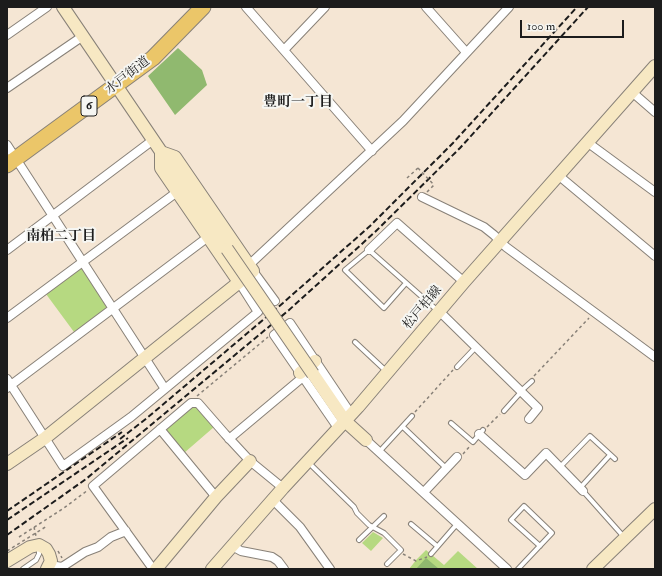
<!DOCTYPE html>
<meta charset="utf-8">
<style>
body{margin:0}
#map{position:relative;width:662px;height:576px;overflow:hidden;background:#f5e6d4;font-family:"IM FELL Double Pica",serif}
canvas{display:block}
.frame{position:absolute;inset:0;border:8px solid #1c1c1c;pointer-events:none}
.scale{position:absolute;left:520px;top:20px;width:104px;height:18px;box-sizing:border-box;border:2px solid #1c1c1c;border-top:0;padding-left:5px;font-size:12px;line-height:14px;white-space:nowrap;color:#1c1c1c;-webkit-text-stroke:3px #f6f6f2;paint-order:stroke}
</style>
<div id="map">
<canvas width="662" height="576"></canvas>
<div class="frame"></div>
<div class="scale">100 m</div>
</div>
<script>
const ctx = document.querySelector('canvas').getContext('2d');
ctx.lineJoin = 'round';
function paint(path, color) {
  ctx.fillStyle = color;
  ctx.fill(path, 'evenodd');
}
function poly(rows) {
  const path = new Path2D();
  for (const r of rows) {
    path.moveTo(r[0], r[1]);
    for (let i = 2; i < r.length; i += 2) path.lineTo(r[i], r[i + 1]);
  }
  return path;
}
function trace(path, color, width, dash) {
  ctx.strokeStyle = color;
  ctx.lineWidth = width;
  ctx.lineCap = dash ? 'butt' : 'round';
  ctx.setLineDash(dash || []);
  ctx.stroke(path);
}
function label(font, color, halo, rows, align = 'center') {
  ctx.font = font + ' "IM FELL Double Pica","Noto Serif JP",serif';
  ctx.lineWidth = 4;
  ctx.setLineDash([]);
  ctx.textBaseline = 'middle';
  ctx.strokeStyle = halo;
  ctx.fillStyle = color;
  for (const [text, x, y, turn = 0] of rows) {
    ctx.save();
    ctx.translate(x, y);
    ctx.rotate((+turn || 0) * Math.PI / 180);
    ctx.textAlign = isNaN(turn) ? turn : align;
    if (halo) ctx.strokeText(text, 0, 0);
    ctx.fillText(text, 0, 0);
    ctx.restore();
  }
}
paint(poly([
 [79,268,83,269,106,305,106,309,74,332,46,294],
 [193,405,197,406,214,427,184,453,166,431,166,428],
 [373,532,383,538,371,551,362,543],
 [426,550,444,565,458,551,478,569,409,569,417,559]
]), '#b6d981');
paint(poly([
 [178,48,202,70,207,85,175,115,148,76],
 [426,558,439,569,416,569]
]), '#90b96f');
const lane = poly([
 [406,283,384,308,345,270,369,250,438,311],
 [355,342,386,371],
 [457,367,475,348],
 [521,391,532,381],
 [504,411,521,392],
 [451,423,473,442,483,430],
 [403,427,446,468],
 [380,451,412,416],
 [309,463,354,507,357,513,369,525,384,533,401,550,387,564],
 [560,467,590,436,615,459],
 [580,488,610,455],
 [583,491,624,537],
 [411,524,437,546],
 [359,540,384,516],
 [431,554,457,524],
 [23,569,36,560,39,554,39,547],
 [518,569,552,533,524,506,511,520,540,546]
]);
const street = poly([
 [246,7,372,151],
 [426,7,466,52],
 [7,35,47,7],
 [284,50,325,7],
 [7,88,83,36],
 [632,92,655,112],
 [587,142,655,192],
 [7,145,165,389],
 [558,175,655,256],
 [422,197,484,227,494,235,506,247,655,357],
 [7,250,153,140],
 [369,250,397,223,464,282],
 [249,265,403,121,509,7],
 [253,271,275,301],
 [439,311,538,408,529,419],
 [7,318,177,192],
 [7,379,63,466,131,417,258,312,239,282],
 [7,388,208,237],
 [338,428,274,335,290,323,351,414],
 [160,429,216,497],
 [479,434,525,475,546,453,583,491],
 [229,439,303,377],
 [366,440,507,569],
 [424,492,457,457],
 [273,500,300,527,330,569],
 [232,546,241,551,272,557,278,561,284,569],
 [50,565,62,567,85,552,98,547,111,537,126,531],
 [153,569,93,486,191,403,198,403,225,434,250,461,283,488]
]);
const secondary = poly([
 [63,7,227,249],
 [300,373,315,361],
 [313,374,345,421,366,440],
 [7,464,45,438,253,271,175,157,161,152,161,168,239,282],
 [7,561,30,547,39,545,46,549,49,554,51,561,47,569],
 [156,569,216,497,250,461],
 [212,569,283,488,358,407,464,282,655,66],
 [593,569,655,509]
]);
const highway = poly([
 [7,165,153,58,203,7]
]);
trace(lane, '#888178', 6);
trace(street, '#888178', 10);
trace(secondary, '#888178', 14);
trace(highway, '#888178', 17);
trace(poly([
 [407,178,418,168],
 [427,192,434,185],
 [534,376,589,318],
 [197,396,268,337],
 [415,412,453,370],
 [487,427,500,414],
 [463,454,470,446],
 [34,527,36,536],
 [19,537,64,508,88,490],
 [58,551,62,558],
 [403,554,416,561,427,557]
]), '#888178', 1.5, [3, 3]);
trace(lane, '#fff', 4);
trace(street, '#fff', 8);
trace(secondary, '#f7e8c3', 12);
trace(highway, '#ebc669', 15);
trace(poly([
 [120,439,147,418,283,303,370,226,453,143,577,7],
 [7,511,122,432],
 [7,520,128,438],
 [7,535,86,479,289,310,375,232,460,148,588,7]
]), '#1c1c1c', 2, [6, 3]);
const secondaryBridge = poly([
 [227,249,313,374]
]);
trace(secondaryBridge, '#888178', 14, []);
trace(poly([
 [418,168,434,185],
 [7,551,47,526]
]), '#888178', 1.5, [3, 3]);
trace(secondaryBridge, '#f7e8c3', 12);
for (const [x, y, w] of [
 [89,106,16]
]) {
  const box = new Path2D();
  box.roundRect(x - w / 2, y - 10, w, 20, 3);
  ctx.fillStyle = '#f6f6f2';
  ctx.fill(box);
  trace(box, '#1c1c1c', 1);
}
label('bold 12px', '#1c1c1c', null, [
 ["6",89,106]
]);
label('13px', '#1c1c1c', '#f6f6f2', [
 ["水戸街道",128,76,-38],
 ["松戸柏線",423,308,-50]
]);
label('bold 14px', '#1c1c1c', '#f6f6f2', [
 ["豊町一丁目",298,103],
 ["南柏二丁目",61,237]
]);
</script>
